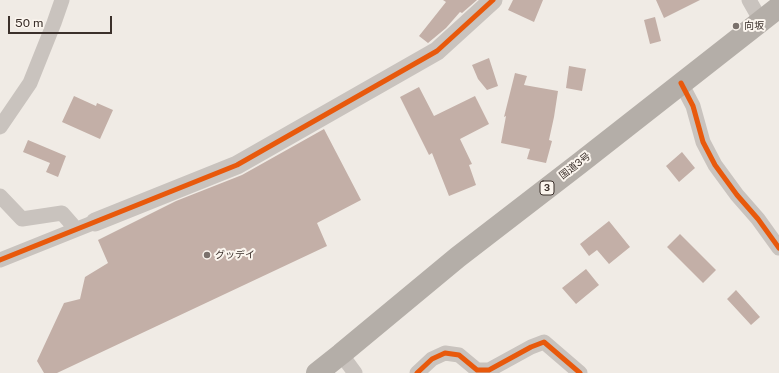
<!DOCTYPE html>
<meta charset="utf-8">
<style>
body{margin:0}
#map{position:relative;width:779px;height:373px;overflow:hidden;background:#f0ebe5;font-family:"Public Sans",sans-serif}
canvas{display:block}
.scale{position:absolute;left:8px;top:16px;width:104px;height:18px;box-sizing:border-box;border:2px solid #3b302b;border-top:0;padding-left:5px;font-size:12px;line-height:14px;white-space:nowrap;color:#3b302b;-webkit-text-stroke:3px #fbf5ee;paint-order:stroke}
</style>
<div id="map">
<canvas width="779" height="373"></canvas>
<div class="scale">50 m</div>
</div>
<script>
const ctx = document.querySelector('canvas').getContext('2d');
ctx.lineJoin = 'round';
function paint(path, color) {
  ctx.fillStyle = color;
  ctx.fill(path, 'evenodd');
}
function poly(rows) {
  const path = new Path2D();
  for (const r of rows) {
    path.moveTo(r[0], r[1]);
    for (let i = 2; i < r.length; i += 2) path.lineTo(r[i], r[i + 1]);
  }
  return path;
}
function trace(path, color, width, dash) {
  ctx.strokeStyle = color;
  ctx.lineWidth = width;
  ctx.lineCap = dash ? 'butt' : 'round';
  ctx.setLineDash(dash || []);
  ctx.stroke(path);
}
function label(font, color, halo, rows, align = 'center') {
  ctx.font = font + ' "Public Sans","Noto Sans JP",sans-serif';
  ctx.lineWidth = 4;
  ctx.setLineDash([]);
  ctx.textBaseline = 'middle';
  ctx.strokeStyle = halo;
  ctx.fillStyle = color;
  for (const [text, x, y, turn = 0] of rows) {
    ctx.save();
    ctx.translate(x, y);
    ctx.rotate((+turn || 0) * Math.PI / 180);
    ctx.textAlign = isNaN(turn) ? turn : align;
    if (halo) ctx.strokeText(text, 0, 0);
    ctx.fillText(text, 0, 0);
    ctx.restore();
  }
}
paint(poly([
 [443,0,477,0,462,13,460,12,446,28,428,43,419,36,446,2],
 [513,0,543,0,534,22,508,10],
 [656,0,700,0,664,18],
 [655,17,661,41,650,44,644,20],
 [489,58,498,86,487,90,478,79,472,65],
 [569,66,586,69,582,91,566,88],
 [515,73,527,76,524,85,558,91,554,117,549,140,552,141,546,163,527,159,530,149,501,143,506,116,504,117],
 [419,87,434,116,475,96,489,124,460,139,472,164,469,165,476,185,449,196,432,153,429,155,400,97],
 [74,96,96,106,97,103,113,110,100,139,62,122],
 [324,129,361,200,317,223,327,246,57,373,44,373,37,361,64,303,80,299,85,277,108,263,98,240,176,201,242,175],
 [28,140,66,156,58,177,46,172,50,163,23,152],
 [682,152,695,168,679,182,666,166],
 [609,221,630,247,609,264,597,250,589,256,580,244],
 [680,234,716,270,703,283,667,247],
 [586,269,599,285,576,304,562,288],
 [736,290,760,317,751,325,727,299]
]), '#c3afa7');
trace(poly([
 [749,0,761,21],
 [681,83,693,106,703,142,715,165,737,195,758,219,779,248],
 [0,127,30,83,54,23,62,0],
 [0,196,22,219,62,213,76,229],
 [0,260,95,222],
 [341,354,355,373],
 [417,373,432,359,445,353,459,355,477,370,489,370,531,347,544,342,580,373]
]), '#c9c3be', 15);
trace(poly([
 [95,222,237,165,437,51,493,0]
]), '#c9c3be', 19);
trace(poly([
 [317,373,341,354,458,257,580,163,779,7]
]), '#b4aea8', 22);
trace(poly([
 [681,83,693,106,703,142,715,165,737,195,758,219,779,248],
 [0,260,237,165,437,51,493,0],
 [417,373,432,359,445,353,459,355,477,370,489,370,531,347,544,342,580,373]
]), '#e8590c', 5);
for (const [x, y, r, color] of [
 [736,26,4,"#7a716c"],
 [207,255,4,"#7a716c"]
]) {
  const dot = new Path2D();
  dot.arc(x, y, r, 0, 2 * Math.PI);
  ctx.fillStyle = color;
  ctx.fill(dot);
  trace(dot, '#fbf5ee', 1.5);
}
for (const [x, y, w] of [
 [547,188,14]
]) {
  const box = new Path2D();
  box.roundRect(x - w / 2, y - 7, w, 14, 3);
  ctx.fillStyle = '#fbf5ee';
  ctx.fill(box);
  trace(box, '#3b302b', 1);
}
label('bold 9px', '#3b302b', null, [
 ["3",547,188]
]);
label('10px', '#3b302b', '#fbf5ee', [
 ["向坂",744,26],
 ["グッデイ",215,255]
], 'left');
label('10px', '#3b302b', '#fbf5ee', [
 ["国道3号",575,166,-38]
]);
</script>
